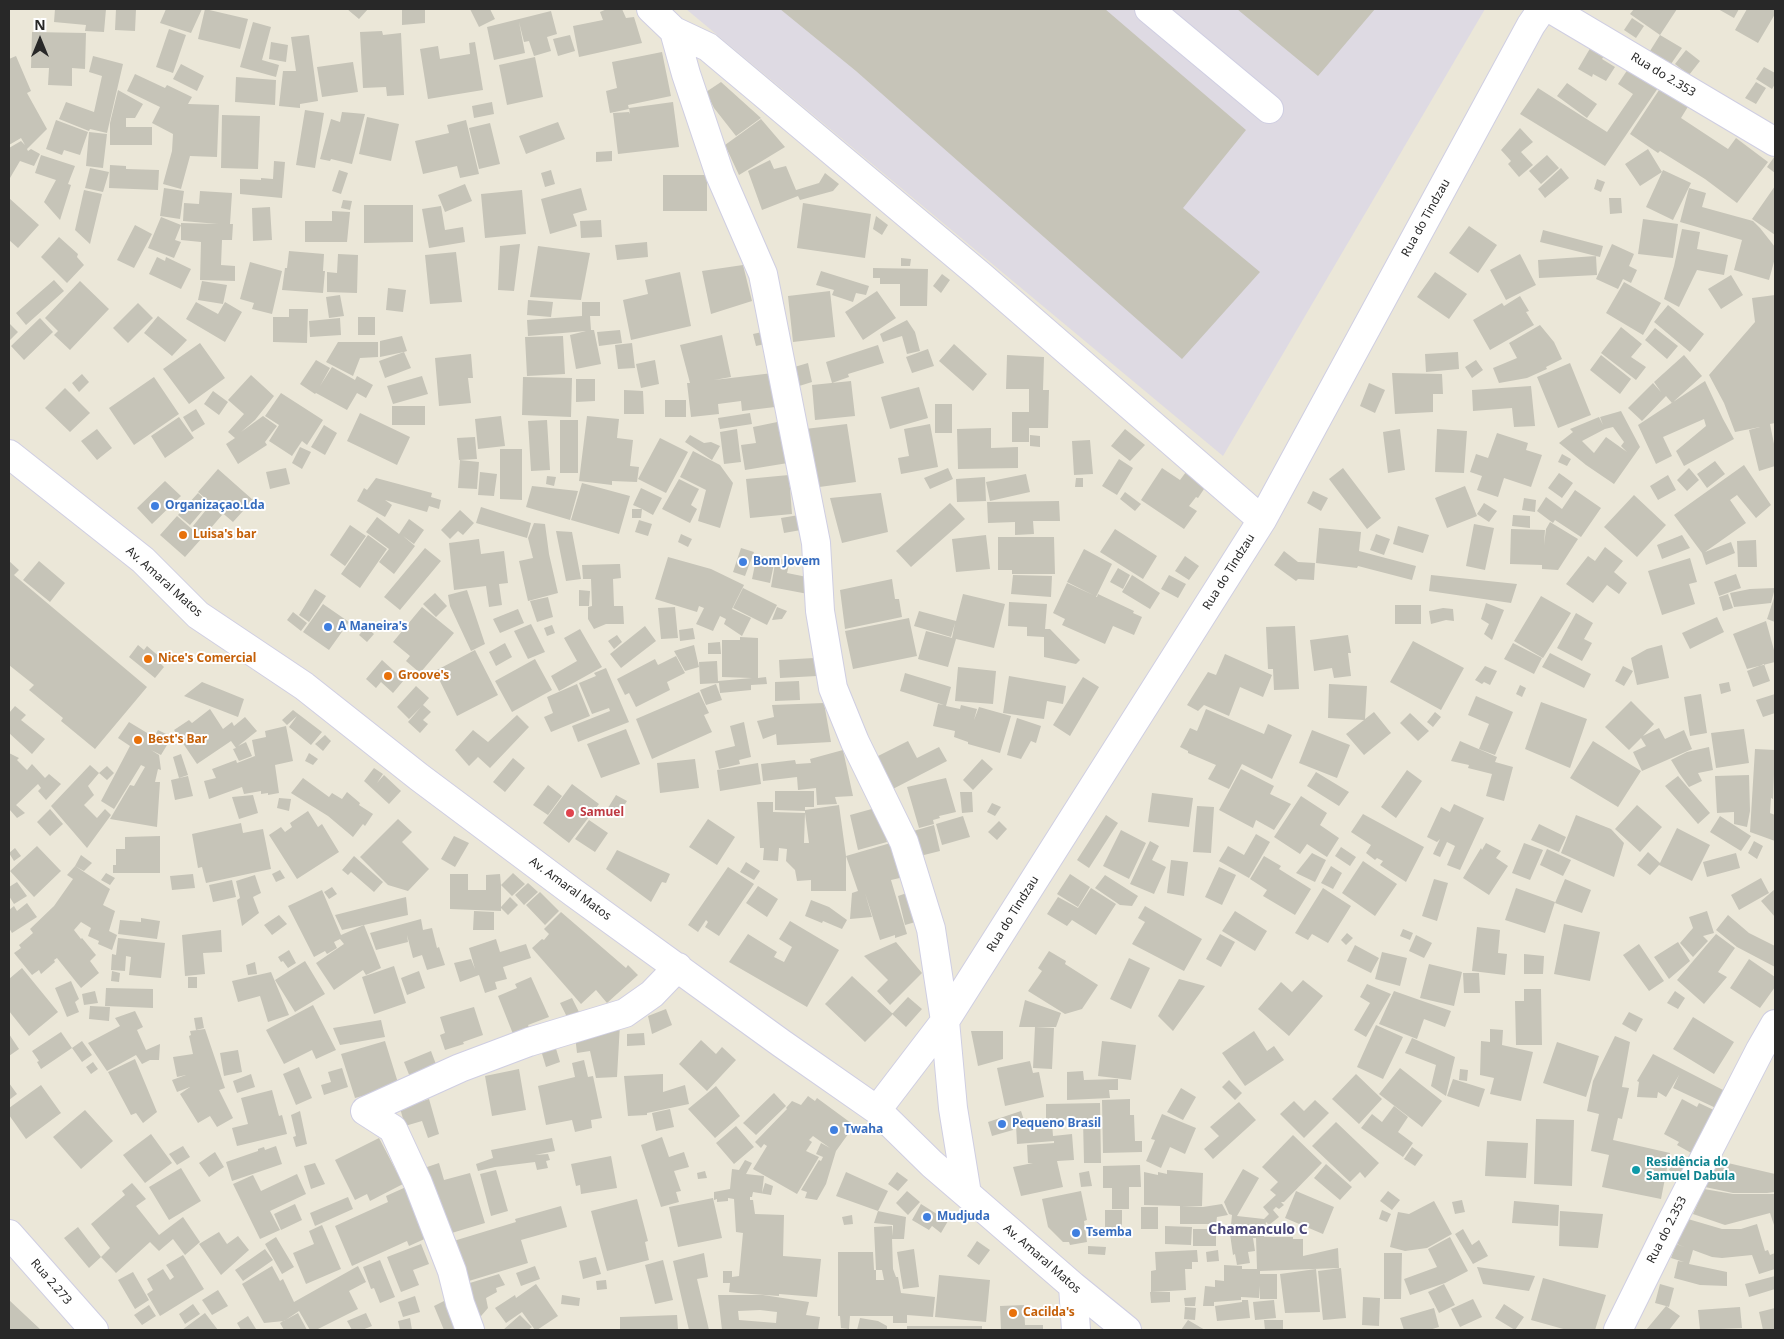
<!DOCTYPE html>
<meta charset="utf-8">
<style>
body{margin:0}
#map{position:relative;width:1784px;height:1339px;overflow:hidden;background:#ebe7d8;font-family:"Noto Sans",sans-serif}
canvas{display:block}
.frame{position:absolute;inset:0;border:10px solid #282828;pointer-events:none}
.north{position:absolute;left:15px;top:15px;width:50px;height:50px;-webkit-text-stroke:4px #fff;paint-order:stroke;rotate:0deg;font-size:14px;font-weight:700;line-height:20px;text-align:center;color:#282828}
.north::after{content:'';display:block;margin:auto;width:18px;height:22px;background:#282828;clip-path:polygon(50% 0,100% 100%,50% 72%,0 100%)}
</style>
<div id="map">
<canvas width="1784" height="1339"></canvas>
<div class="frame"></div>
<div class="north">N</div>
</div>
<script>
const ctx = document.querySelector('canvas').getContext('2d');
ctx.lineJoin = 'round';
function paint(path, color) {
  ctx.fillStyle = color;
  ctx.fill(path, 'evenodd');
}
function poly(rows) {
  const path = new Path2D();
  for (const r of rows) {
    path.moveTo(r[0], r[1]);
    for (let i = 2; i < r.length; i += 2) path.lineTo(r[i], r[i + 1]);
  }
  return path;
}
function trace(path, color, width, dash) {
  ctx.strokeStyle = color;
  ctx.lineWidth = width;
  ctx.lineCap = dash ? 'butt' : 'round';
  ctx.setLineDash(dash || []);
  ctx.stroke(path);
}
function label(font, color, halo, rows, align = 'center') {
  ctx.font = font + ' "Noto Sans",sans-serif';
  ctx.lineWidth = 4;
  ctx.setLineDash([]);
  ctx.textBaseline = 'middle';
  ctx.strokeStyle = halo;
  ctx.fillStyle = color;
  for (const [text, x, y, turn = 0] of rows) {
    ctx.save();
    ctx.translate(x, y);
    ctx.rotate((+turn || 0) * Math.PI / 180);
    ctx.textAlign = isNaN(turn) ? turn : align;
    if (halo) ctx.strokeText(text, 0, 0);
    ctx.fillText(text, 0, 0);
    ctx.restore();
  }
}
paint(poly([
 [686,9,1485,9,1223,456]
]), '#dedae3');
paint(poly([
 [55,9,106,9,104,32,85,31,86,25,54,22],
 [116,9,136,9,135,31,115,30],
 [166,9,202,9,191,33,160,23],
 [205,9,248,19,240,49,198,39],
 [347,9,368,9,359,19],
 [402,9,425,9,425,23,402,25],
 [470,9,490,9,495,19,479,27],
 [607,9,622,9,626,18,634,17,642,43,579,57,573,26,603,20,600,12],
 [780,9,1105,9,1246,130,1183,208,1260,272,1182,359,856,71],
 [1237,9,1375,9,1318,76],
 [1634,9,1677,9,1660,35,1630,14],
 [1718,9,1739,9,1734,18],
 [1747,9,1775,9,1775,14,1758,43,1735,30],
 [551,11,557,34,547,37,551,51,534,56,529,41,524,42,519,22,525,53,494,60,487,27],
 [1632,18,1644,26,1636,38,1624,30],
 [253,22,271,27,262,60,279,65,276,77,240,67],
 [169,29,186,35,173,73,156,67],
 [382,31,383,35,401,33,404,95,387,96,386,87,363,88,360,32],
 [32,32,86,33,85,69,72,68,72,86,48,85,49,68,31,68],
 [309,35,318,101,300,104,300,108,279,106,283,71,296,71,291,37],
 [570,35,575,51,558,56,553,39],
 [1660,35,1682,48,1671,64,1650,51],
 [271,42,288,45,286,62,269,59],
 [475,42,483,90,428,99,420,49,438,46,440,59,470,54,469,43],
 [1592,45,1606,53,1602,59,1615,67,1606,81,1593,74,1592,77,1578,69],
 [1686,50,1700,61,1689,75,1675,64],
 [662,52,671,96,628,105,629,109,610,113,606,91,617,88,612,62],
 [16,56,31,91,27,93,47,129,27,149,28,151,31,149,40,154,34,166,20,161,10,178,9,177,9,148,21,141,25,145,21,138,9,145,9,59],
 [93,56,123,64,107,133,90,129,89,131,59,119,66,102,94,112,102,76,89,72],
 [535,57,543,97,507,105,499,65],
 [353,62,358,92,322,97,317,67],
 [181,64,204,76,197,91,173,79],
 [1764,67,1775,73,1775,84,1772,89,1756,79],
 [1628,69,1658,88,1605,166,1520,114,1538,88,1607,132,1633,94,1618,84],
 [135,74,165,88,167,85,192,97,188,104,219,105,217,157,190,156,181,189,163,184,172,151,173,134,152,123,160,107,127,91],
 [236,77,276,80,275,105,235,102],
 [721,82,761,118,736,136,714,108,706,92],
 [1756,82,1766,88,1756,104,1745,98],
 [1567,83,1597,104,1587,118,1557,96],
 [1661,87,1689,105,1681,118,1728,149,1736,138,1768,162,1737,203,1705,179,1660,151,1658,153,1630,134],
 [118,90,143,104,135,118,126,118,126,127,152,127,152,145,110,145,110,123],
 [492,102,494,114,474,118,472,106],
 [673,102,679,147,618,154,613,113,629,112,630,114,629,108],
 [305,110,324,113,315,168,296,165],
 [342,112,365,114,352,164,331,159,330,161,320,159,331,119,340,122],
 [222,115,260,116,258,169,221,168],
 [367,117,399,124,391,161,359,154],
 [761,119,785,147,739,175,725,145],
 [56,120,88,132,80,155,64,150,62,155,46,149],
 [466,120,479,174,460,178,457,166,423,174,415,141,449,133,447,125],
 [558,122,565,139,526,154,519,136],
 [490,123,500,164,479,169,469,128],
 [1520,128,1533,142,1521,152,1533,165,1519,177,1508,164,1511,161,1501,150],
 [89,132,107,134,103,168,86,166],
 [1648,149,1662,172,1640,186,1625,164],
 [612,151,612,161,596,162,596,152],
 [41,155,75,166,68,184,71,185,60,220,44,202,56,180,35,173],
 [1547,155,1559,168,1541,184,1529,171],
 [1775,156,1775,173,1767,167],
 [770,160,774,169,786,166,796,190,819,183,825,173,839,184,833,191,800,200,798,196,762,210,748,171],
 [274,161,285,162,282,198,240,194,240,179,261,180,261,178,273,179],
 [110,165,126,166,126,169,159,170,158,190,109,188],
 [90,168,109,172,103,192,85,188],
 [1561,168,1569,178,1545,198,1538,189],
 [339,170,348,173,341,194,332,191],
 [551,170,555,184,545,187,541,173],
 [1663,170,1691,183,1673,220,1646,207],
 [663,175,707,175,707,211,663,211],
 [1597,179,1605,182,1601,192,1594,189],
 [465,184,472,201,445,212,438,195],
 [1775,186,1775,235,1752,219],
 [164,188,184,191,180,219,160,216],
 [581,188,587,210,573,214,577,226,550,234,541,199],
 [1689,188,1706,193,1702,207,1753,221,1760,228,1775,247,1775,258,1769,280,1734,270,1742,240,1680,222],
 [84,190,102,194,90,244,75,230],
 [522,190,526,234,485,238,481,194],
 [200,191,232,193,230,224,233,224,232,240,222,240,221,265,235,266,235,281,200,280,201,242,181,240,181,223,218,224,183,221,184,203,199,204],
 [9,198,39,225,18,248,9,240],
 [1609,198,1621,198,1622,213,1610,214],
 [343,200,352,201,350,210,341,208],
 [803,203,871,214,865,258,797,248],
 [364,205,413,205,413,242,364,243],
 [441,206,445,230,463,227,465,242,429,248,422,209],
 [270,207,272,240,253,241,252,208],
 [332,211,350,212,347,242,305,242,305,221,332,221],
 [876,216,888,225,882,235,873,229],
 [161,217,181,225,175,240,181,242,174,258,148,248],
 [1643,219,1678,224,1673,258,1638,254],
 [601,220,602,237,581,238,580,221],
 [135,225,152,234,134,268,117,260],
 [1469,226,1497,245,1478,273,1449,253],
 [1682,229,1700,232,1697,249,1728,255,1724,275,1697,270,1679,307,1664,299,1674,266],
 [1543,230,1603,246,1600,257,1540,242],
 [59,237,78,254,77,257,84,265,67,283,41,257],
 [647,242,648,257,617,260,615,245],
 [520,244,514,291,498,290,500,246],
 [1612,244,1634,254,1629,266,1637,270,1631,283,1623,279,1618,289,1596,279],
 [538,246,590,253,581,300,530,297],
 [289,251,324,254,323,271,325,271,323,293,282,290,285,268,287,268],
 [456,252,462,302,430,304,425,255],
 [338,254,358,255,357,293,327,292,327,272,337,273],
 [1520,254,1536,285,1506,300,1490,270],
 [1596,256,1597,275,1539,278,1538,260],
 [157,257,165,261,166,257,191,269,181,289,149,274],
 [901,258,911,259,910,266,901,266],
 [250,262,282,271,272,314,252,309,254,303,240,299],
 [743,265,752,301,711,314,702,271],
 [873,268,928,269,927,306,900,306,900,284,880,284,880,278,873,278],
 [821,271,869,286,866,295,856,293,853,302,832,295,834,290,816,285],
 [680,272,691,326,631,340,623,300,648,294,645,280],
 [1435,272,1467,294,1449,319,1417,297],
 [942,274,950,280,941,293,933,286],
 [1731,275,1743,295,1721,309,1708,289],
 [54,280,64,291,26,325,16,313],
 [80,281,109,309,70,350,54,335,58,331,45,318],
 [202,281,227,285,223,304,198,300],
 [1624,282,1661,303,1643,335,1606,313],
 [388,288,406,290,403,312,386,310],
 [830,291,835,337,793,342,788,296],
 [877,291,896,318,863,340,845,312],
 [340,295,344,316,329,318,326,297],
 [1775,295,1775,423,1770,424,1775,449,1775,466,1759,471,1749,430,1760,427,1735,432,1724,403,1709,375,1755,322,1752,298],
 [1520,296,1529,311,1526,312,1534,325,1490,350,1473,320,1502,303,1504,306],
 [528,300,553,302,551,317,527,315],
 [196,302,218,314,225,302,242,312,225,342,186,319],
 [582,302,600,302,600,316,590,316,591,330,594,330,601,364,576,369,570,335,586,331,528,336,527,320,582,316],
 [138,303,153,318,128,343,113,328],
 [1668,305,1704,334,1690,352,1654,322],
 [289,309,308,309,307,343,273,342,273,317,289,317],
 [158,316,187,340,172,356,144,333],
 [358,317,375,317,375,335,358,335],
 [40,318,53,332,24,360,11,346],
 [340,318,341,335,310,337,309,321],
 [907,320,915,332,920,351,907,354,902,336,883,342,880,334],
 [9,323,18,332,9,341],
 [1540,325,1554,342,1562,359,1546,367,1547,369,1527,378,1499,383,1493,368,1517,358,1509,343],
 [1621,327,1642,344,1631,357,1646,367,1636,380,1601,353],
 [1655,328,1678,346,1667,359,1645,340],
 [620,330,622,343,599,346,597,332],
 [762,332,765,344,756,346,753,334],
 [722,335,731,377,714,380,773,373,775,407,742,411,741,401,718,404,719,414,691,417,687,383,690,383,680,345],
 [402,336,407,351,404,352,411,368,385,378,379,361,404,352,380,357,380,341],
 [563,336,565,374,527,376,525,337],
 [338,342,378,342,378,357,360,358,353,376,326,362],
 [200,343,225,378,189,404,163,369],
 [632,343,635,368,618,369,615,345],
 [954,344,987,374,973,391,939,361],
 [878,345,884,363,848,374,849,377,832,383,826,362],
 [928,349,934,366,912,373,906,357],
 [1458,352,1459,369,1426,372,1425,354],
 [471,354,473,378,468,378,471,403,439,406,435,358],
 [1007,355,1044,357,1043,390,1049,390,1048,428,1029,428,1029,442,1012,442,1012,412,1029,412,1029,389,1006,389],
 [1601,355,1631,379,1620,394,1590,370],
 [1684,355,1702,376,1672,403,1666,396,1642,421,1628,408,1653,383,1661,392,1654,382],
 [316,360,330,368,320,386,332,367,355,380,357,376,373,385,366,398,357,393,347,410,316,393,315,394,300,384],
 [655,360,659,384,641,388,636,364],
 [1476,360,1483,370,1472,378,1465,367],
 [808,363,812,382,796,387,791,368],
 [1570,363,1591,415,1558,428,1537,377],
 [1392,373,1442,374,1443,394,1433,394,1433,412,1395,414],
 [82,374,89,382,79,392,72,383],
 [251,375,274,396,255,420,241,432,263,416,277,426,265,442,267,445,238,464,226,444,235,438,228,432,244,414,228,400],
 [422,376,428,394,393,404,387,386],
 [154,377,179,414,134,445,109,408],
 [523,377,572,378,571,417,522,415],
 [576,379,595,379,595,401,576,402],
 [851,381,855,416,815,420,812,385],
 [1705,381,1723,419,1734,439,1684,466,1676,451,1706,426,1704,419,1663,437,1672,456,1656,464,1638,425],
 [1369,383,1385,390,1375,413,1360,406],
 [1531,386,1535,426,1514,427,1512,408,1473,411,1472,390],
 [919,387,928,418,890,429,881,397],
 [65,388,90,413,70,432,45,408],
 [624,390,643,391,644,414,624,414],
 [213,391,228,402,219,415,204,404],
 [281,393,323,420,307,445,302,441,292,456,269,441,279,425,265,416],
 [665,400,686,400,686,417,665,417],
 [935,404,952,404,952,433,935,433],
 [392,406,425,406,425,425,392,425],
 [196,409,205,424,192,432,183,417],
 [1621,411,1640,447,1614,484,1586,465,1559,443,1573,432,1570,429,1599,417,1603,425,1600,417],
 [1613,427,1624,442,1621,446,1627,452,1606,437,1594,453,1582,441,1605,429],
 [360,413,410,437,397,465,347,441],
 [750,413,752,424,720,429,718,418],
 [501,416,505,446,478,449,475,419],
 [587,416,619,419,617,438,633,440,630,466,639,467,637,482,612,481,612,485,579,481],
 [179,417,194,438,165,458,151,436],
 [547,420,550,470,531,471,528,421],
 [560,420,578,420,578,473,560,473],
 [787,420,794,462,745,470,741,445,756,443,753,427],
 [847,424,856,482,812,488,805,429],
 [930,424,938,467,901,474,898,458,909,456,904,429],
 [324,425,337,433,325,455,311,447],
 [991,428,991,448,1018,447,1018,468,958,469,957,429],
 [97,429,112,448,97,460,81,441],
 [737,429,741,462,724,464,720,432],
 [1125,429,1145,445,1130,461,1111,446],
 [1400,429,1405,470,1388,473,1383,432],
 [1437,429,1467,431,1464,473,1435,472],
 [1497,433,1528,443,1526,450,1542,455,1531,487,1504,478,1498,497,1477,490,1482,476,1470,472,1476,454,1488,458],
 [690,435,704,443,711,442,720,446,712,460,685,442],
 [1030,435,1040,436,1040,447,1030,446],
 [475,437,477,459,459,460,457,438],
 [660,438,688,452,666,493,638,479],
 [1090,440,1093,474,1074,475,1072,441],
 [300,447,311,452,302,469,292,463],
 [500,449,522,449,522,500,500,499],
 [693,451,720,465,733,483,720,528,698,521,706,490,680,477],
 [1562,454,1571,459,1567,466,1558,462],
 [1119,459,1133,468,1117,495,1102,486],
 [460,460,479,462,477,489,458,488],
 [1715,461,1725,474,1707,488,1697,474],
 [1744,465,1771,505,1756,518,1737,495,1730,500,1746,523,1705,552,1731,542,1735,553,1706,565,1702,553,1674,515],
 [286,468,290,484,270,489,266,472],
 [948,468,953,479,930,489,924,478],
 [1162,468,1180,480,1186,472,1206,486,1198,498,1196,497,1189,506,1197,511,1184,529,1141,500],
 [1343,468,1381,518,1367,529,1329,479],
 [1689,468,1699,480,1687,491,1677,480],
 [218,469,253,500,233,522,198,492],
 [480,472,497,474,494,496,478,495],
 [1559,473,1573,483,1562,498,1548,488],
 [1026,474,1030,492,990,501,986,482],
 [789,475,792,514,750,518,746,479],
 [1668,475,1676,490,1658,500,1650,486],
 [547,476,556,477,554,486,546,484],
 [985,477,986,501,957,502,956,479],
 [376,478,432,493,431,497,441,500,439,509,429,506,427,512,385,500,392,505,385,517,357,501,364,488,367,490],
 [1076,478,1083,478,1083,487,1075,487],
 [679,479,699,489,691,505,697,509,690,523,662,509],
 [165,481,181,496,152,524,137,508],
 [582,483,630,496,619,534,571,520],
 [532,486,578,491,570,520,526,507],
 [1465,486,1477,516,1447,528,1435,498],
 [641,488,662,498,653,515,642,509,641,518,632,518,632,509,642,509,633,505],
 [1575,490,1601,508,1581,537,1555,520,1553,523,1537,511,1546,497,1562,509],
 [1313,491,1328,498,1321,511,1307,503],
 [1125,492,1141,504,1135,511,1120,499],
 [198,493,209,503,190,525,178,515],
 [881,493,888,532,842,543,830,498],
 [1634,495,1666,525,1637,557,1604,527],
 [1524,498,1536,500,1535,512,1522,510],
 [1059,501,1060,521,1033,521,1034,534,1015,535,1015,522,988,523,987,502],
 [950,503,965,519,911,567,896,551],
 [1484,503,1497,511,1489,522,1477,514],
 [210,505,222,515,204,536,193,526],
 [481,507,531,523,527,538,476,523],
 [460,510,474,523,463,535,458,531,450,539,441,530],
 [799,515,801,530,784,533,781,518],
 [1513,515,1530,516,1530,528,1512,526],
 [177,516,202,538,185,557,160,535],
 [377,517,399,534,409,519,424,530,414,544,403,536,415,546,394,574,379,562,389,549,366,532],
 [639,520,652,524,648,536,635,532],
 [1550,522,1578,539,1558,570,1542,569,1542,565,1510,564,1511,529,1545,530,1544,545,1546,529],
 [534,523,545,524,549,554,558,593,528,601,519,561,533,558,528,538],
 [1474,524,1494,528,1485,570,1466,566],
 [350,525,366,536,345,566,330,555],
 [1398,526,1429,535,1423,553,1393,544],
 [1319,528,1361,532,1359,551,1416,566,1412,580,1358,566,1357,568,1316,563],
 [1115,529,1157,556,1143,579,1100,552],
 [556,531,572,532,581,579,566,581],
 [681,534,692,539,688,547,678,542],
 [1376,534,1390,539,1384,555,1370,550],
 [368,535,387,549,360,588,341,574],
 [986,535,990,569,956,572,952,539],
 [1682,535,1690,548,1662,559,1657,545],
 [998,537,1054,537,1055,574,1012,574,1012,570,998,570],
 [479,539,481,554,504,551,508,583,499,584,502,605,489,607,486,586,454,590,449,543],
 [1756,540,1757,567,1738,567,1737,541],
 [1605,547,1623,561,1614,572,1627,583,1619,594,1607,585,1593,603,1566,584,1588,556,1595,561],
 [425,548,441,561,400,610,384,597],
 [741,548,754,552,745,576,733,572],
 [1084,549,1112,564,1096,597,1097,597,1098,594,1134,611,1133,613,1142,617,1134,635,1113,626,1105,644,1062,625,1065,619,1053,613,1067,583,1093,595,1067,582],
 [1284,551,1298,562,1315,563,1314,580,1298,579,1296,581,1274,565],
 [757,555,775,559,770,583,752,579],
 [1185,556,1199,566,1189,580,1175,571],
 [668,557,711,569,744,585,732,609,751,618,742,636,724,624,726,619,720,616,713,631,696,624,704,608,699,606,697,612,655,599],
 [776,558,790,561,787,573,812,578,808,594,771,587],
 [1690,558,1697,582,1689,584,1695,604,1662,615,1648,571],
 [9,561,19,570,14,575,147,687,95,749,61,721,63,718,29,690,34,685,9,665],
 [39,561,65,583,50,602,23,580],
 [618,564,620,564,621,578,613,579,614,606,623,606,624,624,606,624,594,629,588,619,588,607,592,606,591,579,583,579,582,565],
 [1118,568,1130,575,1123,589,1110,582],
 [1736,574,1741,588,1719,596,1714,582],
 [1013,575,1052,576,1051,597,1011,594],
 [1132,575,1160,593,1150,609,1122,592],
 [1169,575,1186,584,1178,598,1161,589],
 [1431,575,1517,584,1511,603,1429,591],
 [892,579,895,599,899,599,902,617,845,629,840,590],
 [743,588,777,605,767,625,733,608],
 [1775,588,1771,603,1734,607,1730,593,1750,589],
 [315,589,326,596,309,622,299,615],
 [467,590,485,644,471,651,450,606,448,595],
 [579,590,590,591,589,606,579,606],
 [435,593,447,606,436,617,423,604],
 [963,594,1005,604,994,648,952,638,955,623,951,637,914,626,919,611,956,621],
 [1728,594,1733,608,1723,611,1719,597],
 [1775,595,1775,622,1767,619],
 [1541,596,1571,613,1543,658,1514,641],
 [548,597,553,617,537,622,530,601],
 [1009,602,1047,604,1045,629,1050,629,1080,660,1076,664,1044,657,1044,637,1027,636,1027,627,1008,626],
 [1486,603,1504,610,1492,640,1484,634,1489,624,1481,619],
 [323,604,349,622,329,650,303,632],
 [1395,605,1421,605,1421,624,1395,624],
 [422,607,454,633,420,673,406,661,410,656,393,642],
 [675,607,678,638,661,639,658,608],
 [777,607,787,611,782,619,772,620],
 [1443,608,1453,609,1454,621,1446,620,1431,624,1429,611],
 [518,609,524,623,500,633,493,619],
 [293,612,307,623,301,631,287,620],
 [1576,613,1593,623,1584,639,1592,643,1582,661,1557,648],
 [1717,617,1724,632,1690,649,1682,633],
 [909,618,917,656,853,669,845,631],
 [1766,621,1774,650,1775,649,1775,662,1747,669,1733,634],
 [531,624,545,652,528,659,514,631],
 [552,625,555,633,547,636,544,628],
 [645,626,656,641,621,668,610,654],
 [1295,626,1299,689,1274,690,1273,669,1268,669,1266,627],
 [366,627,374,634,367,642,359,635],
 [693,628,695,639,680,641,679,630],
 [580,629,602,667,559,691,551,676,577,661,564,638],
 [926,631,956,639,948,667,918,659],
 [617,635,622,642,614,649,608,641],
 [1348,635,1351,653,1348,653,1351,676,1334,678,1332,668,1314,671,1310,640],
 [740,637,758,638,758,678,766,677,767,684,751,685,751,690,720,693,719,683,700,684,699,662,717,661,718,681,752,678,722,677,722,640,740,640],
 [1413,641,1464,668,1441,710,1390,682],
 [720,642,721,654,708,654,708,643],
 [505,643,512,657,496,666,489,652],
 [1513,643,1542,658,1534,674,1504,659],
 [138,645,144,650,147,646,162,659,159,662,164,667,155,678,129,657],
 [694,645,699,667,685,671,674,651],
 [1662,645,1669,678,1637,685,1631,658,1647,649],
 [475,650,498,695,457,716,435,671],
 [1550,653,1591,674,1584,688,1542,667],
 [1225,654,1272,675,1263,697,1240,687,1229,716,1204,705,1198,711,1187,705,1208,672,1216,675],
 [676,656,685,673,667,682,670,690,636,707,629,693,625,695,617,679,655,659,658,665],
 [814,658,817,676,780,678,779,660],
 [535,659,552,690,512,712,495,681],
 [382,660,404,680,393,693,381,682,376,688,366,679],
 [1764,664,1770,681,1753,687,1747,671],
 [1485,666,1497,671,1490,685,1484,682,1482,684,1475,680],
 [1623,666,1633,671,1624,686,1615,681],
 [958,667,996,671,993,704,955,701],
 [606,668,629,722,578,742,572,726,610,711,609,708,592,714,579,683,596,676,594,673],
 [905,673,951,687,946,706,960,709,961,705,977,709,974,720,979,707,1011,716,1000,753,968,744,968,742,954,737,955,731,933,726,938,704,944,705,900,691],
 [1009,676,1066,686,1063,704,1047,701,1044,719,1003,713],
 [1083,677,1099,687,1070,736,1053,725],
 [799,681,800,700,775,701,775,682],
 [202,682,244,699,238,717,184,696],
 [1729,682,1731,691,1721,694,1719,684],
 [577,684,590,716,551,732,544,717,553,713,547,697],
 [716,684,722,700,706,705,700,690],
 [1329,684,1367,686,1365,719,1374,712,1391,733,1364,755,1346,734,1364,720,1328,718],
 [1520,685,1526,688,1522,697,1516,694],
 [416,686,429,698,423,705,431,712,423,720,428,724,420,733,408,722,421,707,409,719,397,707],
 [699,692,709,713,704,715,712,732,652,759,636,719],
 [1701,694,1707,733,1690,736,1684,697],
 [1775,694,1775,713,1763,717,1756,700],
 [1476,696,1513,712,1495,755,1479,749,1489,724,1468,715],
 [1631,701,1654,724,1643,736,1659,728,1665,739,1684,730,1692,749,1642,771,1633,752,1646,746,1641,738,1629,750,1605,727],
 [1541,702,1587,719,1570,768,1525,749],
 [824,703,831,742,777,745,776,734,763,739,757,721,774,717,772,705],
 [15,706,26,715,21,720,45,739,32,754,9,733,9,713],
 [210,709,223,729,232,722,234,726,245,717,257,731,238,746,246,742,252,756,239,761,233,749,236,748,231,741,197,764,174,730,189,720,192,723],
 [1206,709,1264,734,1268,724,1292,735,1272,779,1242,764,1229,789,1208,779,1216,765,1188,753,1188,751,1180,747,1190,728,1197,731],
 [293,710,322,732,311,745,289,727,297,716,287,725,282,720],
 [1435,712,1441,717,1433,727,1427,722],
 [1410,713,1429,731,1418,741,1400,723],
 [517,715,529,727,490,768,478,757,469,766,455,750,473,730,488,742],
 [1017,718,1041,726,1036,743,1031,741,1021,759,1007,755],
 [129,722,167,745,161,755,151,750,159,755,161,770,158,769,155,782,160,782,157,827,110,819,130,785,134,786,145,767,141,765,114,809,101,801,130,746,118,738],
 [744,722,751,757,739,760,740,764,719,769,715,751,735,746,730,726],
 [286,726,293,761,275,765,279,793,268,795,268,793,261,794,261,791,244,794,242,787,209,799,204,781,216,778,212,769,236,760,237,763,255,756,259,777,252,740,266,737,265,731],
 [626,729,640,764,601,778,587,744],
 [1744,729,1749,763,1716,768,1711,733],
 [158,730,166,734,162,741,154,737],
 [1312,730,1350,745,1337,778,1299,763],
 [325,735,331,741,323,751,315,744],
 [908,741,917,758,939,747,947,761,889,791,872,759],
 [1460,741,1497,757,1495,762,1513,767,1504,801,1486,796,1492,774,1468,768,1469,765,1451,761],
 [1593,741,1641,771,1618,807,1570,778],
 [1709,747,1713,770,1698,773,1702,781,1689,787,1679,773,1671,760,1687,752],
 [1755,749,1775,750,1773,799,1771,798,1770,813,1775,815,1775,841,1750,832],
 [843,750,853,796,835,797,837,804,817,805,816,788,798,790,797,777,763,781,761,764,795,760,796,764,811,763,810,759],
 [9,753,19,758,17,760,27,770,32,764,45,778,49,774,61,784,46,800,38,791,41,788,38,784,16,805,25,813,17,818,9,809],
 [309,753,318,759,313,765,305,761],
 [181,754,188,775,179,778,173,757],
 [513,758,525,768,505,792,493,782],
 [695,759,699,788,660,793,657,763],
 [982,759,993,769,973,790,963,780],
 [758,763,761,784,720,791,717,770],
 [90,765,99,773,88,786,94,795,84,805,97,818,105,809,111,815,87,848,51,806],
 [107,766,114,773,107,780,99,773],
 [374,768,383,774,377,783,384,775,401,791,389,804,364,781],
 [1241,769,1274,786,1270,794,1291,804,1274,830,1256,820,1253,828,1219,810],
 [1407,770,1422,781,1396,818,1381,807],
 [1316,772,1349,792,1339,806,1307,786],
 [1749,775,1750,811,1747,827,1734,824,1734,812,1717,813,1715,776],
 [188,776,193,796,175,800,171,780],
 [1678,776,1710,813,1698,824,1665,786],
 [303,778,329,797,332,793,342,799,347,792,360,803,359,805,373,814,365,826,363,824,353,837,328,816,291,793],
 [946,778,956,812,939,816,940,818,933,820,934,824,919,828,907,787],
 [572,784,599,804,569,843,543,823],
 [548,785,562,796,548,815,533,805],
 [775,791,814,791,814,807,805,807,805,810,839,805,846,856,846,891,811,891,811,880,797,881,795,870,786,861,787,849,779,848,778,861,763,860,764,848,760,848,757,802,773,802,773,812,805,813,804,843,809,843,805,813,805,811,775,810],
 [960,792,972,792,973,812,962,813],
 [1152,793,1193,798,1189,827,1148,822],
 [253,795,258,813,239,819,232,797],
 [616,795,627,801,616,818,606,811],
 [1301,796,1327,813,1320,825,1339,838,1327,857,1307,844,1300,854,1274,837],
 [279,798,291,799,289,811,277,808],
 [992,803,1001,807,995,816,987,812],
 [1454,804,1484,818,1460,870,1447,865,1455,846,1447,842,1440,857,1433,854,1440,839,1437,842,1427,837,1441,807,1450,812],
 [1637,805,1662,827,1640,852,1615,829],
 [1197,806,1214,807,1211,853,1193,852],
 [879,807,887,842,858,850,850,815],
 [50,809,63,824,50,836,37,822],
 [308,811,318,827,322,824,339,852,297,879,269,835,281,827,285,832,292,827,290,823],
 [1363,814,1424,847,1406,882,1380,865,1383,861,1377,858,1375,860,1366,853,1371,845,1351,832],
 [1106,815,1118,823,1089,868,1077,860],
 [1576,815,1611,829,1624,843,1614,877,1561,853],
 [963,816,970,837,942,845,936,824],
 [1720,816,1751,836,1741,851,1710,832],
 [398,819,412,832,402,842,429,869,408,891,388,885,360,857],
 [708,819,735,837,717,865,689,847],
 [589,820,608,833,595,852,575,839],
 [999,821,1007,829,997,840,988,832],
 [241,823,243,833,263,829,271,869,206,883,202,867,198,868,192,834],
 [1539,824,1566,837,1559,852,1531,840],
 [934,825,940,851,916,857,910,832],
 [1677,828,1710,845,1692,881,1659,865,1650,875,1637,865,1648,852,1660,863],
 [1121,830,1146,843,1129,879,1103,866],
 [1256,834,1270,842,1249,878,1219,861,1228,846,1244,855],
 [160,836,160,873,113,873,113,865,116,865,116,849,125,849,125,837],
 [454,836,469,843,455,867,441,859],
 [1150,841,1159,846,1152,860,1166,867,1154,894,1130,884],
 [1754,841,1763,846,1757,859,1748,853],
 [894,842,904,877,891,880,907,934,895,938,895,935,880,940,865,893,872,917,850,919,852,893,858,891,846,856],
 [1486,843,1501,851,1496,858,1508,866,1489,895,1463,878,1481,848,1482,850],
 [1524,843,1543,850,1530,880,1512,873],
 [37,846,61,871,34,897,10,871],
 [1341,847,1356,857,1350,866,1335,856],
 [15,848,21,856,14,861,9,853],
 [1547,849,1571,860,1563,876,1540,865],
 [617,850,670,874,666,883,662,882,651,902,606,869],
 [1312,853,1326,860,1315,882,1296,873],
 [1736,853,1740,868,1707,877,1703,862],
 [81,855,92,863,84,871,75,866],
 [354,856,383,882,374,892,351,872,348,875,342,870],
 [1264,856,1281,866,1279,869,1311,889,1295,915,1263,896,1267,890,1250,879],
 [1171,860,1188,862,1184,896,1167,893],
 [1363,861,1397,884,1375,916,1342,893],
 [746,862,760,871,754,880,740,872],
 [75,866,110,889,103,905,115,911,109,931,117,935,112,950,98,944,99,941,88,936,91,928,81,922,74,930,81,939,82,938,96,955,90,961,99,973,81,988,57,958,54,960,55,962,41,974,39,970,32,975,14,953,21,948,19,945,33,933,30,929,54,906,73,879,67,875],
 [1331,866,1342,873,1333,889,1321,883],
 [728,867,754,884,719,936,705,927,708,922,706,920,698,932,688,925],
 [1219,867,1236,875,1222,905,1205,897],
 [280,870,285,878,276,882,272,874],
 [106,873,115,878,110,885,101,880],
 [513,873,525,884,512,896,501,885,501,907,510,897,518,905,508,915,501,908,501,911,450,909,450,874,468,874,468,890,486,890,486,875,500,874,501,885],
 [193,874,195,888,172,890,170,876],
 [1070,874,1090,887,1078,907,1057,894],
 [255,875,261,893,253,897,259,913,242,926,237,900,240,898,236,881],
 [1105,875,1138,896,1132,906,1120,905,1095,888],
 [1761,878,1769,893,1739,910,1731,895],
 [1434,879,1448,883,1437,921,1422,916],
 [1565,879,1591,890,1582,913,1555,903],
 [232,880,236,897,213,902,209,885],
 [17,882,27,896,14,904,9,896,9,887],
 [528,883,538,892,524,905,515,895],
 [758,886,778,899,767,917,746,903],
 [332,887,337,894,329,899,324,892],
 [1091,888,1116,904,1096,935,1072,920,1067,926,1047,914,1058,897,1078,908],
 [1323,888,1351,906,1328,943,1312,934,1308,940,1295,933],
 [1516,888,1555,902,1545,933,1505,920],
 [1775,889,1775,917,1761,901],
 [322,890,341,935,364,925,342,930,335,915,406,897,408,915,364,925,381,968,366,975,363,970,334,990,316,963,344,944,340,939,334,942,337,948,327,954,325,951,314,957,288,906],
 [540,892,559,911,545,925,526,905],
 [910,892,919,921,905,925,898,896],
 [811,900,829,907,847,920,842,929,823,921,822,923,805,916],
 [27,903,37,917,12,933,9,928,9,916,10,915,9,910,14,906,17,911],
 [1145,906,1202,939,1184,971,1132,944,1145,922,1138,918],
 [474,911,494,912,494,930,473,930],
 [1235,911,1267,931,1255,951,1222,931],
 [1707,911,1714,933,1703,936,1708,941,1693,957,1680,943,1693,928,1689,917],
 [561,912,626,968,628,965,638,975,607,1003,596,990,581,1004,532,948,542,939,544,940,549,934,544,929],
 [279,915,287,924,272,935,264,925],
 [1728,915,1749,933,1775,946,1775,967,1737,947,1716,930],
 [141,918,160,921,157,939,118,934,120,920,141,922],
 [421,919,423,930,432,928,437,948,439,947,445,965,427,970,422,955,413,958,407,935,408,942,376,950,370,933],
 [790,921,839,950,807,1007,729,962,748,934,777,952,774,957,784,962,792,947,779,939],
 [1564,924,1600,932,1590,981,1554,974],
 [1477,927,1500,930,1498,953,1507,954,1505,975,1472,971],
 [1403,929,1413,933,1410,940,1400,936],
 [221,930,222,952,203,953,205,974,185,976,182,935],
 [1347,933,1353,938,1346,945,1341,940],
 [1220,934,1235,942,1221,967,1206,959],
 [1716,934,1735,948,1718,972,1727,977,1704,1004,1677,980],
 [1416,935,1432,943,1424,958,1409,951],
 [118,938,165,943,161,978,129,975,131,957,126,956,125,971,111,970,112,954,116,955],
 [496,939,500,952,526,944,531,958,503,967,507,979,495,982,497,989,485,993,479,975,460,982,454,963,471,959,475,969,469,948],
 [896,942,922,973,890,1005,877,991,888,980,864,956],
 [1678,942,1690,961,1669,979,1654,957],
 [1639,944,1664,981,1649,991,1623,955],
 [1355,945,1379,958,1371,973,1347,961],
 [289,950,296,963,288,968,283,961,281,962,278,957],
 [1049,951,1066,961,1065,964,1098,985,1082,1009,1065,1014,1028,991,1042,971,1038,968],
 [1382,952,1407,958,1400,986,1375,979],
 [1524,954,1544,956,1543,974,1524,974],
 [1129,958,1150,968,1131,1009,1110,999],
 [1749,959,1775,977,1775,987,1760,1008,1730,988],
 [305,961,325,994,295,1012,275,980],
 [255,962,257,974,248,975,246,965],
 [1429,964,1462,972,1454,1006,1420,998],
 [394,966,406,1003,374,1014,362,977],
 [22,968,58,1012,29,1036,9,1011,9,979],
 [112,971,120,973,119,982,111,981],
 [419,971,425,988,407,995,401,978],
 [271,972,289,1015,268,1022,260,996,238,1002,232,981],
 [1463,973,1479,973,1480,993,1464,993],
 [852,976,893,1014,865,1042,825,1004],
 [188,977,197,977,197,988,188,988],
 [531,977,549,1017,528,1025,531,1032,515,1039,498,996,517,988,515,984],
 [1179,979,1205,986,1173,1031,1158,1016],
 [1303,980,1323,996,1289,1036,1258,1009,1281,982,1292,992],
 [71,981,79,999,75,1002,79,1012,67,1017,55,988],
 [1367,984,1391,994,1366,1037,1354,1030,1370,1003,1360,997],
 [106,988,153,989,153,1008,105,1006],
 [1524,989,1541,989,1542,1045,1516,1045,1515,1001,1524,1001],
 [95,991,98,1003,84,1005,82,994],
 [1394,991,1451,1011,1445,1027,1424,1019,1417,1039,1379,1024],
 [1675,991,1685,998,1678,1009,1667,1003],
 [908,997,922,1009,906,1027,892,1014],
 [572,998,579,1012,567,1017,560,1003],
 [1025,1000,1061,1013,1056,1027,1019,1027],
 [313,1005,336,1050,316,1059,312,1050,284,1064,266,1030],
 [90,1006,110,1007,109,1021,89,1019],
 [474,1007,483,1035,463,1042,464,1044,445,1050,440,1035,445,1033,440,1017],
 [666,1009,672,1025,652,1034,648,1016],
 [135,1011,143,1027,137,1030,146,1050,160,1044,159,1060,150,1060,142,1064,136,1055,107,1071,88,1043,120,1026,115,1018],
 [1629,1012,1643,1019,1636,1032,1622,1024],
 [202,1017,204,1028,196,1030,194,1018],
 [1693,1017,1734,1042,1714,1074,1673,1049],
 [381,1020,385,1037,340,1045,333,1028],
 [620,1024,617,1077,596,1078,590,1051,577,1053,575,1036],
 [1376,1025,1403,1037,1383,1079,1357,1067],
 [1035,1027,1054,1028,1052,1069,1033,1068],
 [205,1029,225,1088,219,1090,233,1118,217,1127,210,1116,198,1123,180,1094,190,1087,177,1092,172,1080,186,1075,177,1077,173,1057,193,1054,189,1036,191,1035,190,1031],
 [1490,1029,1503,1030,1502,1045,1533,1052,1521,1101,1490,1094,1494,1078,1480,1075,1481,1041,1490,1042],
 [971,1031,1003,1031,1003,1059,978,1066],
 [1254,1031,1267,1051,1274,1046,1284,1060,1245,1086,1222,1053],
 [61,1032,72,1048,41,1069,37,1062,39,1061,32,1051],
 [644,1033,645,1045,627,1046,627,1034],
 [9,1034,19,1049,9,1056],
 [1615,1036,1630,1042,1622,1087,1629,1088,1622,1119,1618,1118,1613,1140,1670,1153,1661,1199,1602,1187,1609,1155,1591,1151,1599,1114,1587,1111,1593,1081],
 [1412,1038,1455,1057,1446,1096,1431,1086,1436,1065,1405,1053],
 [701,1040,716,1054,722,1047,736,1060,707,1091,679,1064],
 [82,1041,92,1055,82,1062,72,1048],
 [385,1041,399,1086,355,1098,341,1054],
 [1102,1041,1136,1045,1131,1080,1098,1076],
 [554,1042,560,1062,546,1067,540,1047],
 [1557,1042,1599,1056,1586,1097,1543,1083],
 [238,1050,242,1072,224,1076,220,1053],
 [431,1051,437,1067,412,1082,404,1062],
 [1653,1054,1727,1092,1718,1109,1673,1088,1679,1075,1666,1097,1658,1092,1657,1098,1637,1097,1639,1082,1637,1081],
 [135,1059,157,1112,143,1123,136,1113,131,1115,108,1072],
 [584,1060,588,1077,593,1076,602,1118,591,1120,592,1128,575,1132,572,1120,546,1125,538,1086,575,1077,572,1063],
 [1030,1061,1033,1073,1039,1072,1044,1097,1005,1106,997,1068],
 [93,1062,98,1069,91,1074,86,1067],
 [299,1067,312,1098,296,1105,283,1074],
 [342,1068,348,1087,324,1095,321,1085,331,1082,328,1072],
 [1400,1068,1442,1101,1422,1127,1379,1094],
 [519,1069,526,1110,492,1116,485,1076],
 [1460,1069,1468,1070,1467,1081,1459,1080],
 [1083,1071,1084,1080,1118,1079,1118,1090,1109,1090,1110,1098,1067,1100,1067,1072],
 [251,1074,255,1087,237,1093,233,1081],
 [663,1074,663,1092,685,1085,689,1104,647,1113,647,1115,628,1116,624,1076],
 [1356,1074,1382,1099,1359,1124,1332,1099],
 [1453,1079,1485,1089,1479,1107,1447,1096],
 [1229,1080,1242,1093,1235,1100,1222,1087],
 [9,1083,17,1094,9,1100],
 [41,1085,61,1113,26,1139,9,1115,9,1108],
 [716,1086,740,1116,715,1138,688,1109],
 [1181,1088,1196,1097,1183,1120,1167,1112],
 [272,1090,279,1116,282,1115,287,1134,237,1146,232,1128,248,1124,241,1098],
 [774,1093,786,1106,756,1135,743,1123],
 [808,1096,815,1101,817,1098,851,1123,848,1128,851,1130,836,1151,826,1184,817,1200,805,1198,807,1192,801,1190,819,1160,821,1161,823,1157,816,1154,821,1143,830,1148,813,1136,809,1140,812,1142,806,1151,819,1157,797,1194,753,1169,767,1146,764,1144,761,1148,755,1142,787,1109,786,1108,792,1101,801,1105],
 [429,1099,439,1134,428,1138,422,1121,405,1126,400,1108],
 [1130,1099,1130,1115,1134,1115,1135,1141,1142,1141,1142,1152,1103,1153,1102,1100],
 [1682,1099,1697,1107,1699,1103,1716,1111,1693,1154,1677,1145,1679,1142,1664,1134],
 [1315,1100,1329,1113,1304,1138,1280,1114,1294,1101,1304,1111],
 [1239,1102,1256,1120,1213,1159,1204,1149,1219,1136,1210,1127],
 [1100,1103,1101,1163,1084,1163,1083,1120,1046,1121,1046,1104],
 [1394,1106,1408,1117,1398,1132,1413,1143,1403,1157,1361,1128,1372,1114,1382,1122],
 [670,1109,674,1127,656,1131,652,1113],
 [85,1110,113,1141,81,1169,53,1137],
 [300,1111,307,1144,296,1147,293,1137,296,1136,291,1115],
 [1021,1111,1024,1120,1011,1124,1013,1130,992,1136,988,1122],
 [1162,1114,1196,1128,1185,1154,1170,1147,1161,1168,1146,1161,1155,1140,1151,1139],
 [1536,1119,1574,1120,1572,1186,1534,1184],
 [1336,1122,1379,1163,1365,1178,1360,1172,1350,1182,1312,1146],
 [1052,1123,1053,1136,1072,1134,1074,1160,1057,1161,1063,1187,1021,1196,1013,1167,1033,1163,1028,1163,1027,1145,1054,1143,1054,1141,1017,1144,1016,1125],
 [736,1126,754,1147,734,1164,716,1143],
 [151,1134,172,1163,145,1183,123,1155],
 [1293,1135,1322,1163,1284,1202,1281,1202,1284,1205,1279,1209,1276,1207,1273,1210,1279,1217,1269,1225,1266,1222,1264,1237,1293,1237,1293,1239,1303,1239,1303,1256,1338,1248,1339,1268,1260,1271,1260,1274,1277,1274,1277,1299,1260,1299,1259,1286,1259,1298,1241,1297,1241,1300,1214,1302,1214,1306,1203,1306,1205,1286,1215,1287,1215,1280,1224,1281,1224,1265,1242,1266,1242,1269,1257,1269,1256,1238,1253,1238,1255,1251,1248,1252,1250,1263,1237,1265,1235,1254,1233,1255,1230,1234,1232,1215,1229,1214,1224,1202,1243,1169,1259,1178,1237,1216,1264,1219,1269,1214,1263,1207,1276,1195,1270,1190,1278,1182,1262,1167],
 [662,1137,669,1157,684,1152,689,1167,674,1171,681,1191,676,1192,679,1202,661,1207,641,1145],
 [379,1138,403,1184,370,1201,367,1194,355,1200,335,1160],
 [552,1138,555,1151,535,1155,548,1154,550,1160,546,1161,548,1168,537,1170,535,1162,495,1167,478,1171,476,1164,493,1158,491,1150],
 [1487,1141,1528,1143,1526,1178,1485,1176],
 [183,1146,190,1157,177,1165,169,1154],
 [276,1146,282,1164,232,1181,226,1162,258,1151,258,1149,264,1147,265,1150],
 [1412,1147,1423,1155,1415,1166,1404,1159],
 [215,1152,224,1167,209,1177,199,1163],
 [611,1156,617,1188,581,1194,580,1185,576,1186,571,1164],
 [1675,1159,1688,1165,1682,1177,1669,1170],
 [745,1160,752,1163,746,1174,764,1176,762,1193,765,1183,773,1186,771,1195,753,1192,752,1197,750,1197,750,1200,753,1200,755,1214,784,1215,783,1256,821,1259,817,1297,779,1294,779,1296,738,1293,729,1292,730,1283,723,1283,723,1271,732,1271,732,1277,739,1276,743,1233,736,1232,734,1199,728,1198,728,1201,717,1202,717,1199,714,1200,714,1192,730,1189,732,1169,739,1170],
 [1715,1160,1775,1174,1775,1192,1767,1193,1733,1193,1705,1187],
 [315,1163,325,1184,311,1189,304,1166],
 [439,1163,444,1180,470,1173,485,1223,445,1235,424,1168],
 [1326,1164,1352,1187,1340,1200,1314,1178],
 [1140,1165,1141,1187,1129,1187,1129,1209,1112,1209,1112,1188,1103,1188,1103,1166],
 [181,1168,201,1201,169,1220,149,1187],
 [496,1170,508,1211,491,1216,480,1174],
 [1167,1170,1203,1173,1202,1206,1182,1206,1203,1207,1222,1204,1228,1215,1217,1217,1216,1224,1180,1224,1180,1206,1144,1205,1144,1172,1158,1175,1158,1172,1167,1174],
 [705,1171,707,1178,698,1179,697,1173],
 [1089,1171,1092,1186,1081,1187,1079,1173],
 [846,1172,888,1191,878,1211,906,1217,904,1239,892,1239,893,1269,896,1277,898,1277,901,1293,935,1297,933,1317,907,1315,907,1323,893,1323,893,1316,850,1316,849,1329,841,1328,840,1316,838,1316,838,1252,873,1252,874,1270,876,1270,874,1227,892,1226,893,1236,893,1225,874,1223,878,1211,836,1196],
 [876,1270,882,1270,884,1280,876,1280],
 [897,1172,908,1180,898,1191,888,1184],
 [297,1174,306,1194,270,1211,280,1230,260,1239,233,1184,253,1175,261,1191],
 [132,1183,146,1199,136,1206,159,1235,183,1217,200,1242,185,1255,173,1239,159,1251,150,1242,116,1273,101,1257,89,1268,64,1238,78,1227,101,1257,110,1248,91,1224,125,1195,122,1191],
 [406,1187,429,1237,409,1246,407,1241,352,1266,335,1226,388,1202,386,1196],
 [1704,1189,1733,1194,1775,1194,1775,1228,1770,1213,1725,1225,1693,1214],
 [907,1191,920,1202,908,1215,896,1203],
 [1081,1191,1087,1220,1084,1221,1087,1242,1070,1245,1069,1242,1063,1242,1048,1227,1042,1199],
 [1296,1191,1334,1207,1323,1234,1285,1218],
 [1388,1191,1400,1200,1392,1210,1380,1201],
 [348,1197,353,1209,315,1226,310,1213],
 [713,1198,722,1238,678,1247,669,1207],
 [637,1199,648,1241,645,1242,649,1260,607,1271,591,1211],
 [1462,1200,1465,1212,1455,1214,1452,1202],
 [1434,1201,1452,1234,1427,1248,1405,1251,1390,1247,1398,1212,1409,1214],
 [1514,1201,1559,1205,1558,1226,1512,1223],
 [295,1204,302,1220,281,1230,274,1214],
 [921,1204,948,1221,941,1233,932,1226,929,1230,912,1220],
 [561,1206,567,1227,521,1240,528,1263,459,1284,447,1243,516,1222,515,1219],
 [1141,1207,1158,1207,1158,1229,1141,1229],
 [1105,1210,1122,1210,1122,1238,1105,1238],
 [1382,1210,1391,1214,1387,1222,1379,1219],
 [1560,1211,1603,1214,1598,1248,1559,1246],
 [852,1215,853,1224,844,1225,842,1217],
 [1688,1219,1722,1229,1741,1229,1757,1224,1765,1251,1768,1250,1770,1255,1775,1253,1775,1269,1759,1274,1752,1255,1722,1258,1712,1257,1693,1250,1689,1264,1727,1272,1727,1286,1700,1285,1674,1278,1678,1261,1684,1262,1671,1258,1676,1244,1684,1247,1677,1244],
 [322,1225,341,1269,306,1284,293,1253,314,1244,309,1231],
 [1165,1226,1192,1227,1191,1245,1165,1244],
 [1193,1229,1216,1229,1216,1246,1193,1246],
 [1463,1229,1472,1245,1479,1240,1488,1256,1473,1264,1455,1234],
 [219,1232,227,1244,238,1236,249,1250,221,1275,199,1244],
 [276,1237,294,1267,282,1274,265,1244],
 [1450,1237,1468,1271,1445,1283,1410,1295,1404,1279,1437,1267,1428,1249],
 [977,1241,990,1250,979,1265,967,1256],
 [421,1244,429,1264,413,1270,419,1285,401,1292,387,1257],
 [1088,1246,1106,1247,1105,1255,1088,1254],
 [265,1249,273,1260,243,1281,235,1270],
 [914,1249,919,1287,903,1289,897,1252],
 [1197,1250,1198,1262,1192,1262,1192,1269,1185,1269,1186,1290,1151,1292,1151,1271,1156,1270,1155,1252],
 [1218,1250,1219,1261,1207,1262,1206,1252],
 [704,1253,708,1277,697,1279,709,1330,689,1330,673,1261],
 [1384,1253,1402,1253,1401,1299,1384,1299],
 [183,1255,204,1289,160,1316,147,1294,153,1290,147,1279,163,1269,170,1280,174,1277,166,1265],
 [596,1257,601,1274,583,1279,579,1261],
 [380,1260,395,1297,380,1303,374,1288,371,1289,363,1267],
 [663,1260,673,1300,655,1304,645,1265],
 [272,1266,280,1281,283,1279,294,1302,358,1266,366,1282,349,1291,358,1309,316,1330,310,1330,299,1311,284,1321,264,1323,242,1284],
 [535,1266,540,1279,521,1286,516,1273],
 [1477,1267,1506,1271,1535,1276,1529,1291,1483,1284],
 [1341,1268,1346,1318,1323,1320,1318,1271],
 [1316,1269,1320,1312,1285,1313,1280,1274],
 [133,1272,149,1300,135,1309,118,1280],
 [499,1274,505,1285,496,1288,497,1292,486,1298,488,1308,475,1323,460,1286],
 [939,1275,990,1280,986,1322,935,1317],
 [1775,1276,1775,1289,1749,1297,1745,1284],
 [1543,1278,1606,1295,1595,1330,1567,1330,1531,1320],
 [606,1280,607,1289,597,1290,596,1281],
 [536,1284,558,1316,537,1330,535,1330,522,1312,506,1323,495,1308,515,1295,516,1298],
 [1444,1284,1455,1305,1439,1313,1428,1292],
 [1660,1284,1674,1288,1669,1307,1666,1306,1680,1316,1669,1330,1646,1330,1666,1306,1655,1303],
 [218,1290,228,1306,212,1315,202,1300],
 [1150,1292,1170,1292,1170,1302,1151,1303],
 [562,1295,580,1298,579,1306,561,1304],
 [718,1295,763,1295,809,1302,806,1315,820,1317,818,1330,722,1330],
 [760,1310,777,1312,776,1323,739,1320,738,1311],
 [415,1296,420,1312,403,1317,398,1302],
 [1196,1297,1195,1306,1185,1306,1184,1298],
 [1363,1297,1380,1298,1379,1326,1362,1325],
 [450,1298,464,1330,444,1330,434,1306],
 [1473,1299,1482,1317,1460,1327,1451,1309],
 [9,1300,41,1330,9,1330],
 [1242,1300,1248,1300,1250,1318,1217,1321,1215,1306,1242,1302],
 [1274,1300,1276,1318,1255,1320,1253,1302],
 [193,1304,200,1314,185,1324,179,1314],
 [1504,1304,1524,1317,1515,1330,1495,1318],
 [149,1305,156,1316,142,1325,134,1315],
 [1024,1305,1025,1325,1043,1325,1043,1330,1001,1330,1000,1306],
 [1185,1307,1196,1308,1195,1320,1184,1319],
 [1740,1307,1742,1328,1700,1330,1698,1310],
 [1434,1308,1439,1327,1429,1330,1404,1330,1400,1318],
 [1775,1308,1775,1330,1763,1330,1759,1312],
 [205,1313,218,1330,182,1330],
 [298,1313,307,1330,284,1330,280,1323],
 [366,1313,372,1326,362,1330,352,1330,347,1321],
 [520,1315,532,1327,528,1330,503,1330],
 [677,1315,678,1330,620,1330,620,1317],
 [248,1316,256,1329,253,1330,241,1330,237,1323],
 [410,1318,412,1330,400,1330,398,1321],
 [860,1318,878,1321,887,1326,887,1330,857,1330],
 [1188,1320,1205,1330,1181,1330],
 [1264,1320,1283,1320,1283,1330,1265,1330],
 [907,1326,982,1326,982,1330,907,1330]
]), '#c6c4b8');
const minor = poly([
 [651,9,674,31,686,74,720,175,763,274,816,543,820,611,833,688,855,742,904,842,931,929,945,1021,953,1108,967,1194],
 [1149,9,1269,109],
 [1551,9,1775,142],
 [674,31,708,47,981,276,1262,520],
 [9,454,143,560,198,615,304,686,419,777,574,893,781,1043,877,1110,932,1164,967,1194,1073,1286,1127,1330],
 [877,1110,945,1021,1262,520,1531,25,1542,9],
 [9,1234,94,1330],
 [1073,1286,1076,1330],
 [470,1330,460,1303,452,1271,418,1183,393,1129,365,1111,460,1068,529,1042,625,1013,652,994,678,967],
 [1618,1330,1671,1223,1760,1050,1775,1024]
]);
trace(minor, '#cfcee2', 30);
trace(minor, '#fff', 28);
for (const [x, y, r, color] of [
 [155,506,5,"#3f7fe0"],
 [183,535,5,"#e8710a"],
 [743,562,5,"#3f7fe0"],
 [328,627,5,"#3f7fe0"],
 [148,659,5,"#e8710a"],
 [388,676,5,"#e8710a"],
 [138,740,5,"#e8710a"],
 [570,813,5,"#e0444e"],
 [1002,1124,5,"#3f7fe0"],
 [834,1130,5,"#3f7fe0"],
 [1636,1170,5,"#0f9aa8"],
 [927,1217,5,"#3f7fe0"],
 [1076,1233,5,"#3f7fe0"],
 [1013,1313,5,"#e8710a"]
]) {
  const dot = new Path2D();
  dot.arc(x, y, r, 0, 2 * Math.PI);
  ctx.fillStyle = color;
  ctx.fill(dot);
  trace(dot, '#fff', 2);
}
label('12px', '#282828', '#fff', [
 ["Rua do 2.353",1663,75,31],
 ["Rua do Tindzau",1426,218,-61],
 ["Rua do Tindzau",1229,572,-58],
 ["Av. Amaral Matos",164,582,42],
 ["Av. Amaral Matos",570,889,36],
 ["Rua do Tindzau",1013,914,-58],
 ["Rua do 2.353",1667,1230,-63],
 ["Av. Amaral Matos",1042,1259,41],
 ["Rua 2.273",51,1282,49]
]);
label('bold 12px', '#366cbe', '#fff', [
 ["Organizaçao.Lda",165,506],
 ["Bom Jovem",753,562],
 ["A Maneira's",338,627],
 ["Pequeno Brasil",1012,1124],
 ["Twaha",844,1130],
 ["Mudjuda",937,1217],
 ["Tsemba",1086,1233]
], 'left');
label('bold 12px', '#c56008', '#fff', [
 ["Luisa's bar",193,535],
 ["Nice's Comercial",158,659],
 ["Groove's",398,676],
 ["Best's Bar",148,740],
 ["Cacilda's",1023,1313]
], 'left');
label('bold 12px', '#be3a42', '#fff', [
 ["Samuel",580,813]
], 'left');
label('bold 12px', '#0d838f', '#fff', [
 ["Residência do",1646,1163],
 ["Samuel Dabula",1646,1177]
], 'left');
label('bold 14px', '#4a4779', '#fff', [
 ["Chamanculo C",1258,1230]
]);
</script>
